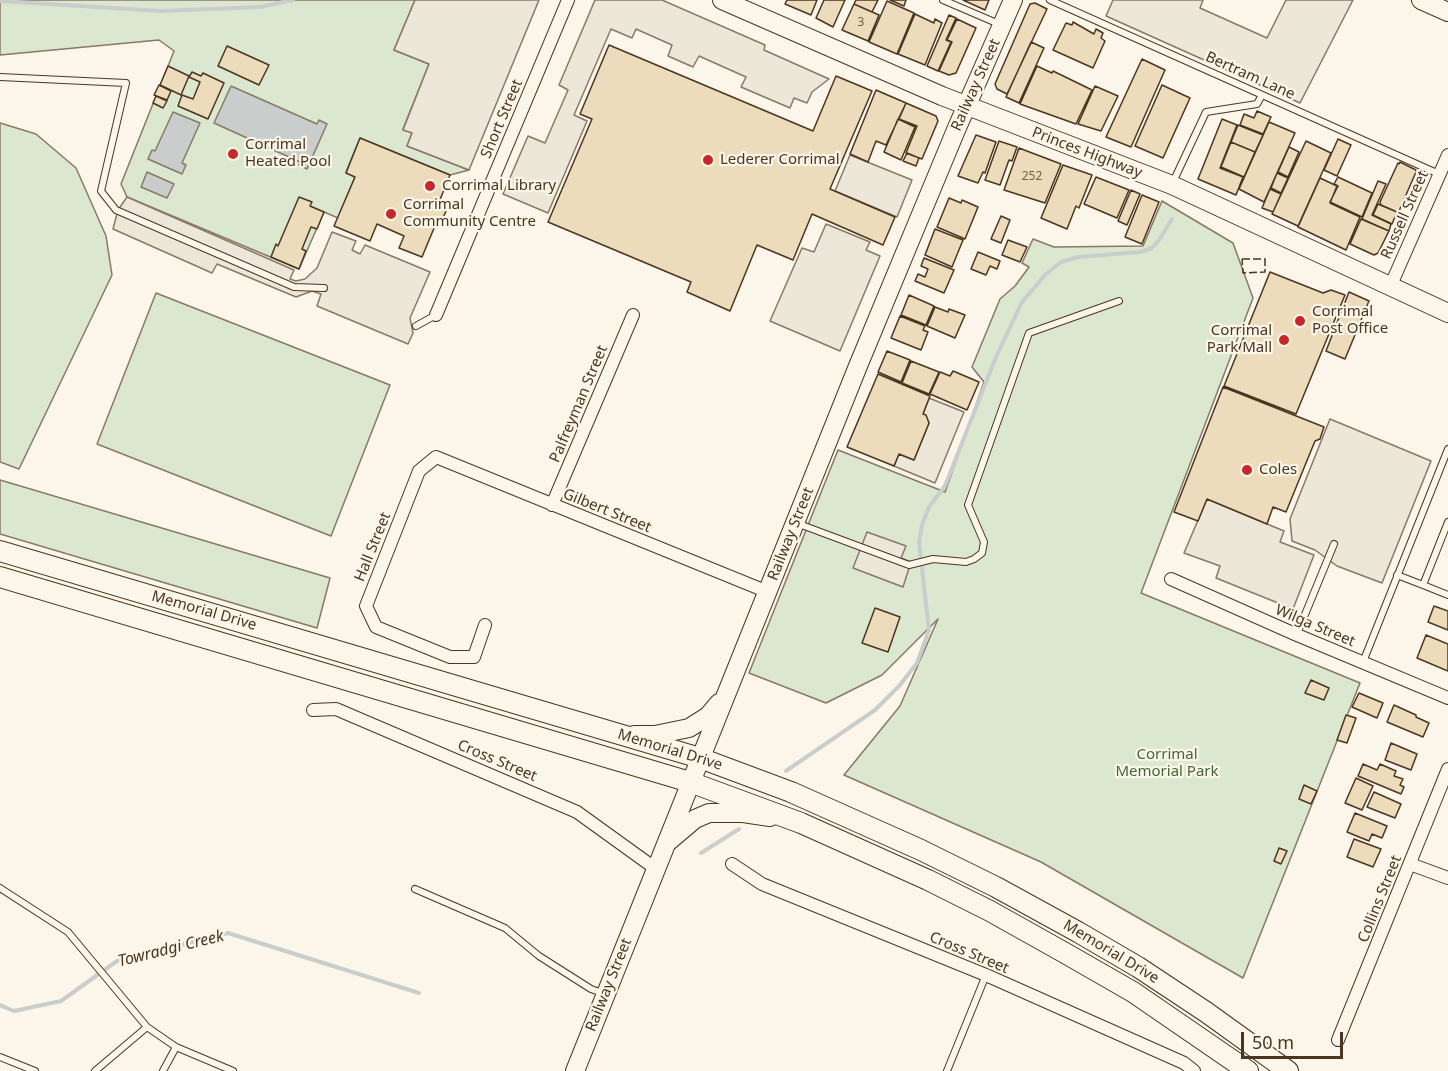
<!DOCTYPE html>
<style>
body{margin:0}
#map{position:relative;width:1448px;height:1071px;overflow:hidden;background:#fbf6e9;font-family:"Noto Sans",sans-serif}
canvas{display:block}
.scale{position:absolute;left:1241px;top:1032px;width:102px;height:27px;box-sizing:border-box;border:3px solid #4a3520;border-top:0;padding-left:8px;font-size:18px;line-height:21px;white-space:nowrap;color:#4a3520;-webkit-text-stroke:4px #fbf6e9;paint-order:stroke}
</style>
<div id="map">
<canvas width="1448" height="1071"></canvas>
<div class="scale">50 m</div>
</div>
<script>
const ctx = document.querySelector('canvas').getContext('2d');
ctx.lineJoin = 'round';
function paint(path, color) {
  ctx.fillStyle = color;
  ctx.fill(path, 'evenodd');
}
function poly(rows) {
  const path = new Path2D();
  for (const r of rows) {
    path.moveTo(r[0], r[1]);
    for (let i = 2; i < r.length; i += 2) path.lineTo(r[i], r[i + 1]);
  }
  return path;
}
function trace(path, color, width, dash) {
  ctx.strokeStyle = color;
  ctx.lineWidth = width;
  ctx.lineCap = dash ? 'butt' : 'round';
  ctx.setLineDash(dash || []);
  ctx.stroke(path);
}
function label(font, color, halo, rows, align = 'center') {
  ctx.font = font + ' "Noto Sans",sans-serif';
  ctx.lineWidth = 4.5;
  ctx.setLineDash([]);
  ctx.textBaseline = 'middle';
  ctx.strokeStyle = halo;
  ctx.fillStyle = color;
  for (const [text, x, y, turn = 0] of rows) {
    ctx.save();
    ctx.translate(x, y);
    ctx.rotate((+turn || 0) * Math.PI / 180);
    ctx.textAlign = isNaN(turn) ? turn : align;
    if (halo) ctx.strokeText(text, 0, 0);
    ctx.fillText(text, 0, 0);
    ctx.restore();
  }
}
const green = poly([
 [0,0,415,0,394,50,429,64,403,129,412,133,407,146,469,170,450,175,360,138,346,172,355,177,338,218,324,212,299,269,127,197,121,184,174,51,159,40,0,55,0,0],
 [0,123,36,134,76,168,106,236,112,275,19,469,0,462,0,123],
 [1162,201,1233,243,1253,298,1141,593,1360,683,1243,978,1041,862,844,775,900,706,938,619,882,675,826,703,749,673,838,450,945,492,984,382,972,367,1000,299,1015,286,1029,267,1022,263,1033,239,1054,247,1143,246,1162,201],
 [156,293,390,385,331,536,97,444,156,293],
 [0,480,330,578,317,628,0,534,0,480]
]);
paint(green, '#dce7d0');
trace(green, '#887966', 1.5);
const parking = poly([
 [415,0,539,0,469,170,407,146,412,133,403,130,429,64,394,50,415,0],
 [595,0,662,0,765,45,764,50,829,79,812,92,807,103,794,98,790,108,741,87,746,77,699,56,693,67,668,56,672,45,636,29,632,38,611,29,574,115,587,121,548,213,503,194,528,136,545,143,568,90,559,85,595,0],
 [1113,0,1203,0,1200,8,1267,38,1286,0,1353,0,1300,103,1106,16,1113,0],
 [850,155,912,180,897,217,835,191,850,155],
 [127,197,294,270,290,279,296,281,305,279,317,268,332,232,356,241,352,250,360,254,365,245,430,272,410,318,413,333,408,344,317,306,321,294,312,291,296,297,217,264,212,273,113,229,118,210,127,197],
 [826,224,870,242,866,250,880,256,840,351,770,321,802,248,814,252,826,224],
 [929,398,964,412,935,483,894,466,899,454,914,460,929,423,923,414,929,398],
 [1330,419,1431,461,1382,583,1337,566,1315,550,1292,541,1290,519,1330,419],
 [1207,499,1284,531,1280,542,1314,555,1293,609,1216,578,1220,566,1184,553,1207,499],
 [867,532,906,546,901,558,911,562,903,587,853,568,867,532]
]);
paint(parking, '#ede7d9');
trace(parking, '#887966', 1.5);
const water = poly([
 [231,86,317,124,319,120,327,124,307,169,299,165,300,162,214,123,231,86],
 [173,112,200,123,182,163,186,165,182,174,148,159,152,150,155,151,173,112],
 [147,172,174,184,167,198,141,187,147,172]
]);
paint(water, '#c9cecd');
trace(water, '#887966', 1.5);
trace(poly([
 [0,1,161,11,260,7,293,0],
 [786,771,875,710,900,685,917,663,929,630,919,543,922,525,929,507,945,486,996,357,1022,302,1046,274,1061,262,1078,257,1140,252,1152,248,1159,240,1172,219],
 [701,853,739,829],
 [0,1005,14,1011,61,1001,117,961,228,933,419,993]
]), '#c9cecd', 4);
const building = poly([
 [787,0,817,0,811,15,785,4,787,0],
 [824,0,845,0,833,27,816,18,824,0],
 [856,0,878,0,872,12,854,4,856,0],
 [890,0,906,0,904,6,890,0],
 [963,0,989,0,985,10,963,0],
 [887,1,914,13,897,54,869,42,887,1],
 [1035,3,1047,9,1007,94,997,89,995,84,1030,4,1035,3],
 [854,4,879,15,868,41,842,30,854,4],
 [915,14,934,23,935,19,942,23,925,65,898,54,915,14],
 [949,15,956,18,946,40,951,42,938,71,927,66,949,15],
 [957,19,976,28,956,73,949,75,939,71,952,42,947,40,957,19],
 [1073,22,1094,34,1096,29,1103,33,1101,38,1105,41,1093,68,1053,50,1066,23,1072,25,1073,22],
 [1031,42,1044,48,1019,103,1006,97,1031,42],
 [609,45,813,131,836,76,872,91,830,189,895,217,883,245,812,214,793,260,757,245,730,311,687,292,691,282,548,222,592,119,580,114,609,45],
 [227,46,269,65,259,85,218,66,227,46],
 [1142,59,1165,70,1131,147,1106,137,1142,59],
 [168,66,189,76,181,95,160,85,168,66],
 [1037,66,1052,73,1053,71,1092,90,1076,124,1020,104,1037,66],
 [192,72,201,76,203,73,224,83,208,119,178,106,182,95,193,99,200,82,189,77,192,72],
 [159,85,171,91,167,100,154,95,159,85],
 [1162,85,1190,98,1163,158,1135,146,1162,85],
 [1095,86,1118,96,1101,131,1078,124,1095,86],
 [876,90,906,103,886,145,876,141,868,162,850,154,876,90],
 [156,96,167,101,163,108,153,103,156,96],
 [906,103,936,116,938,121,922,159,906,153,917,126,899,119,906,103],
 [1257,111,1271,117,1263,134,1240,125,1244,114,1254,118,1257,111],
 [898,119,915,127,901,160,884,152,898,119],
 [1222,119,1237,125,1220,168,1243,177,1236,195,1198,179,1222,119],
 [1269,122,1295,133,1264,202,1239,189,1269,122],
 [1238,125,1263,135,1255,152,1231,142,1238,125],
 [976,135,996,142,985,173,983,172,978,183,958,176,976,135],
 [360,138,450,175,437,207,446,211,441,223,437,221,422,257,399,248,404,236,377,224,370,241,334,226,355,177,346,173,360,138],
 [1338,139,1351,145,1337,176,1324,170,1338,139],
 [999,141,1017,147,1012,161,1009,160,1000,185,985,180,999,141],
 [1306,141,1331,153,1298,226,1272,214,1306,141],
 [1231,142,1255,152,1244,177,1221,167,1231,142],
 [1289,147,1299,152,1288,177,1278,172,1289,147],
 [1019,148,1061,164,1045,203,1004,190,1019,148],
 [907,153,919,158,916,166,903,161,907,153],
 [1400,162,1416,170,1416,172,1399,211,1397,212,1381,205,1380,202,1398,163,1399,164,1400,162],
 [1063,165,1092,175,1079,208,1076,206,1067,229,1041,218,1063,165],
 [1277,173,1288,178,1281,193,1271,188,1277,173],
 [1096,177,1129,190,1117,218,1084,204,1096,177],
 [1338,177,1372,193,1362,217,1330,202,1338,186,1334,184,1338,177],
 [1320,178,1337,186,1330,203,1360,217,1346,250,1298,227,1320,178],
 [1378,181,1386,184,1372,215,1391,224,1389,231,1362,219,1378,181],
 [1270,189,1281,194,1273,212,1262,208,1270,189],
 [1131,190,1140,194,1127,225,1118,221,1131,190],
 [1142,195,1159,202,1142,244,1125,237,1142,195],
 [299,197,312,202,310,206,324,212,317,229,311,227,302,249,306,251,299,269,271,257,276,244,278,246,299,197],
 [949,198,961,203,962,200,978,207,965,239,937,227,949,198],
 [1378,204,1397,212,1392,224,1373,215,1378,204],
 [1001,216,1010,220,1001,243,991,239,1001,216],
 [1361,219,1389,231,1378,253,1374,255,1350,244,1361,219],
 [935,229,963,240,952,267,925,255,935,229],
 [1008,240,1027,247,1020,262,1002,255,1008,240],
 [978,252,1000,261,997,269,990,266,986,275,971,269,978,252],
 [924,258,954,270,944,293,915,281,918,274,925,277,928,269,921,266,924,258],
 [1270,272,1323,293,1331,290,1345,295,1296,414,1224,386,1270,272],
 [1349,292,1369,301,1345,359,1326,351,1349,292],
 [909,295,934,306,926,325,901,315,909,295],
 [935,307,948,312,949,309,965,315,955,338,927,326,935,307],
 [900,316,925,326,923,330,928,332,921,350,891,338,900,316],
 [887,351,910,360,901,382,878,372,887,351],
 [911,361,939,372,929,394,902,383,911,361],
 [953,371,979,382,967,410,930,394,940,372,950,376,953,371],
 [878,374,930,396,923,414,926,415,929,423,914,460,899,454,894,466,847,447,878,374],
 [1223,387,1324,427,1320,439,1315,441,1286,512,1273,507,1267,524,1207,499,1198,521,1174,512,1223,387],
 [1434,606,1448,611,1448,630,1428,622,1434,606],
 [875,608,900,617,888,652,862,643,875,608],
 [1426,635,1448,644,1448,671,1417,658,1426,635],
 [1311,680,1329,688,1324,700,1305,693,1311,680],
 [1359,693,1383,703,1377,718,1352,707,1359,693],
 [1394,705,1416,715,1416,717,1429,723,1423,737,1387,722,1394,705],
 [1346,715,1356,718,1347,743,1337,740,1346,715],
 [1391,743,1417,754,1411,770,1385,760,1391,743],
 [1363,764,1377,770,1380,764,1396,771,1394,776,1403,779,1400,785,1404,787,1401,794,1358,776,1363,764],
 [1356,778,1373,786,1362,810,1345,803,1356,778],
 [1304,785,1317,791,1311,804,1299,799,1304,785],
 [1374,792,1401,804,1395,818,1367,807,1374,792],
 [1355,813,1387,826,1382,838,1372,834,1369,841,1347,832,1355,813],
 [1354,839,1381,849,1373,867,1347,857,1354,839],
 [1279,848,1287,851,1281,864,1274,861,1279,848]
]);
paint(building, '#ecdcbc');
trace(building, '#4a3520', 1.5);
const lane = poly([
 [943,0,999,24],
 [1050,0,1439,174],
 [0,77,126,83,101,191,116,210,294,287,324,288],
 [1173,182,1206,112,1257,104,1262,95],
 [416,326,436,315],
 [1448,522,1423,585,1448,595],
 [799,524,909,565,933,559,966,562,974,559,982,553,984,542,968,505,1029,333,1119,301],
 [1397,575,1423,585],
 [1297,634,1334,544],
 [1363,662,1448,449],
 [0,888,68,932,147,1027],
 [415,889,505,928,539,956,591,989,605,994],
 [176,1047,233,1071],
 [0,1057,35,1071],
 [95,1071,147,1027,176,1047,163,1071],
 [947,1071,986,975]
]);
const street = poly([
 [1390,287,1448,155],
 [436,315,568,0],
 [552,505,633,315],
 [1171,579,1297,635,1448,698],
 [485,625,474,657,450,657,376,627,366,606,419,471,436,457,768,592],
 [313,710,336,709,577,812,656,869],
 [732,864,762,884,986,975,1184,1063,1194,1071],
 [1410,864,1448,878],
 [1338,1040,1448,769]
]);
const secondary = poly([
 [722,0,942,96,1172,185,1448,313],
 [1421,0,1448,12],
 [634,735,655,735,689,728,708,716,719,703],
 [669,841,695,819,709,813,743,813,770,817],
 [575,1071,858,366,956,130,1013,0]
]);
const primary = poly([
 [0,551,700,758,791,792,921,850,996,887,1078,932,1138,967,1206,1012,1288,1071],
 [0,577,690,782,801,823,928,880,990,911,1065,953,1133,992,1248,1071]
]);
trace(lane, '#4a3520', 8);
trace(street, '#4a3520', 14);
trace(secondary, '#4a3520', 20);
trace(primary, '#4a3520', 22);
trace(lane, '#fbf6e9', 6);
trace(street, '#fbf6e9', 12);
trace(secondary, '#fbf6e9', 18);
trace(primary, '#fbf6e9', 20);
trace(poly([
 [1242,259,1265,259,1265,272,1243,273,1242,259]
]), '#4a3520', 1.5, [8, 3]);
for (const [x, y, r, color] of [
 [233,154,6,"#c62828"],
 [708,160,6,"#c62828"],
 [430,186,6,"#c62828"],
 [391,214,6,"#c62828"],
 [1300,321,6,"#c62828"],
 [1284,340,6,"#c62828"],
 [1247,470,6,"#c62828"]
]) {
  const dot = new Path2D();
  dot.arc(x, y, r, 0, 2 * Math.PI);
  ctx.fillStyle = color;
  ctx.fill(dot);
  trace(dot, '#fbf6e9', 2);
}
label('12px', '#725f47', null, [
 ["3",861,23],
 ["252",1032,177]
]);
label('15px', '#4a3520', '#fbf6e9', [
 ["Bertram Lane",1250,76,24],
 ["Railway Street",976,85,-66],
 ["Short Street",502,119,-67],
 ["Princes Highway",1087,153,21],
 ["Russell Street",1405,215,-66],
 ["Palfreyman Street",579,404,-67],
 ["Gilbert Street",607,511,22],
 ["Railway Street",791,534,-68],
 ["Hall Street",373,547,-68],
 ["Memorial Drive",204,611,16],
 ["Wilga Street",1315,626,23],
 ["Memorial Drive",670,750,17],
 ["Cross Street",497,761,23],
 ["Collins Street",1380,899,-68],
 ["Memorial Drive",1111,952,31],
 ["Cross Street",969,953,23],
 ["Railway Street",609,985,-68]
]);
label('15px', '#4a3520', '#fbf6e9', [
 ["Corrimal",245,145],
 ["Heated Pool",245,162],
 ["Lederer Corrimal",720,160],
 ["Corrimal Library",442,186],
 ["Corrimal",403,205],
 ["Community Centre",403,222],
 ["Corrimal",1312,312],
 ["Post Office",1312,329],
 ["Corrimal",1272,331,"right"],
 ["Park Mall",1272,348,"right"],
 ["Coles",1259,470]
], 'left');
label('15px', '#436837', '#fbf6e9', [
 ["Corrimal",1167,755],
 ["Memorial Park",1167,772]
]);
label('italic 16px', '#4a3520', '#fbf6e9', [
 ["Towradgi Creek",171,949,-14]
]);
</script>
